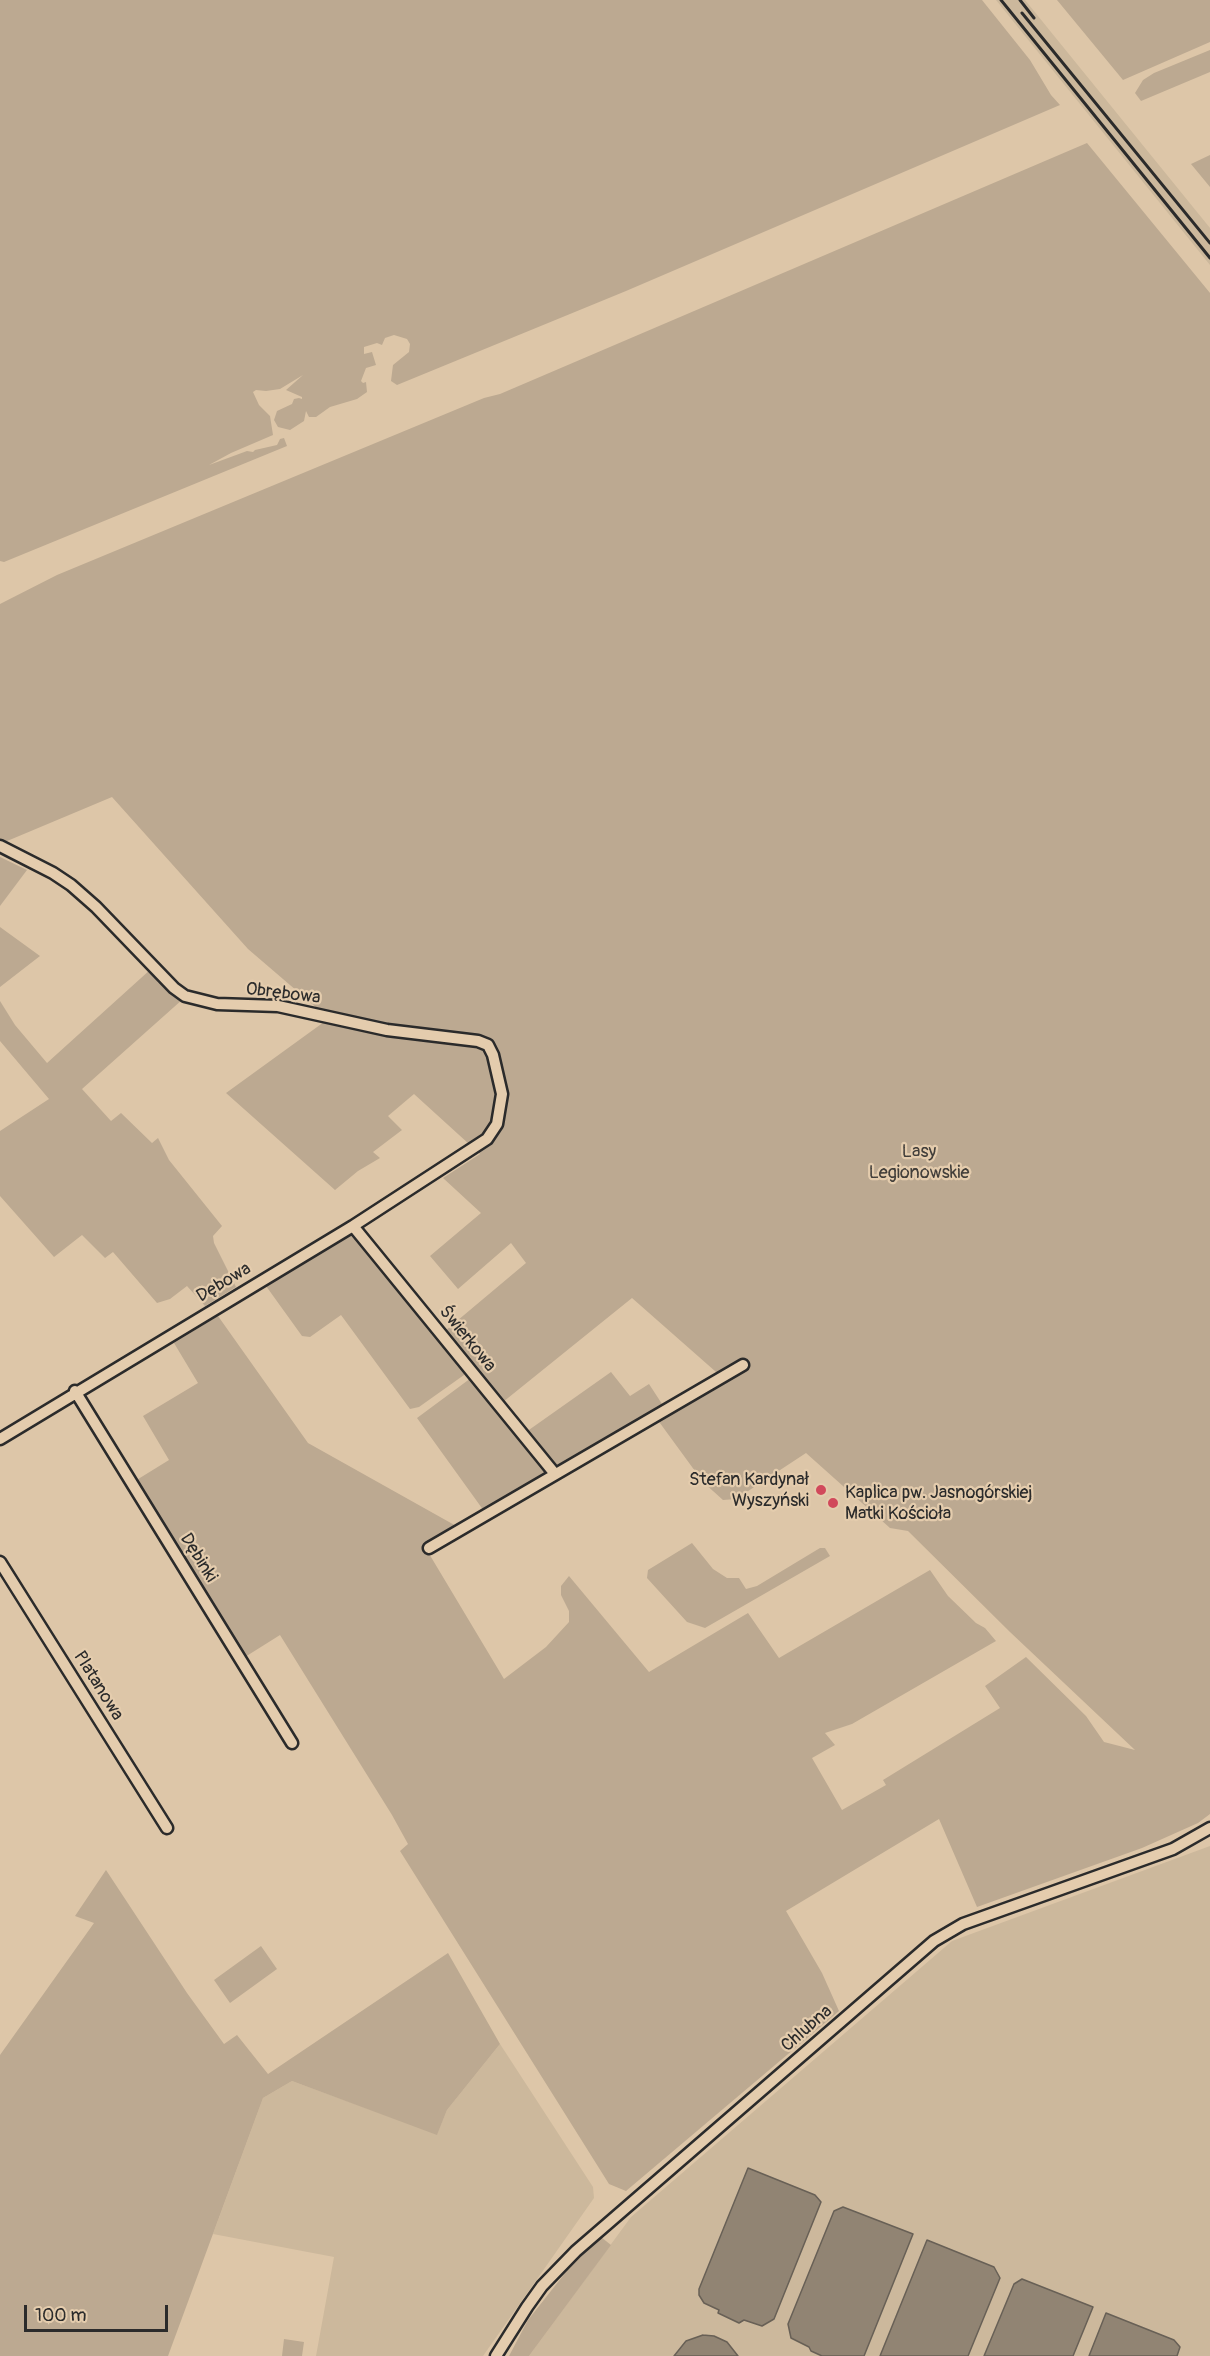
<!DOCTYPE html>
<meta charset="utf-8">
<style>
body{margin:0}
#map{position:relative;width:1210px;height:2356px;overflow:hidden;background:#ddc6a8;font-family:Pangolin,sans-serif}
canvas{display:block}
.scale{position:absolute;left:24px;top:2305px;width:144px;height:27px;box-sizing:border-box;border:3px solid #2b2b2b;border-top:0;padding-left:8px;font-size:18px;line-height:21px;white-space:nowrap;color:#2b2b2b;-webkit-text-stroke:4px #e4ccad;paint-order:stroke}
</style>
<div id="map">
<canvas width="1210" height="2356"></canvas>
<div class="scale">100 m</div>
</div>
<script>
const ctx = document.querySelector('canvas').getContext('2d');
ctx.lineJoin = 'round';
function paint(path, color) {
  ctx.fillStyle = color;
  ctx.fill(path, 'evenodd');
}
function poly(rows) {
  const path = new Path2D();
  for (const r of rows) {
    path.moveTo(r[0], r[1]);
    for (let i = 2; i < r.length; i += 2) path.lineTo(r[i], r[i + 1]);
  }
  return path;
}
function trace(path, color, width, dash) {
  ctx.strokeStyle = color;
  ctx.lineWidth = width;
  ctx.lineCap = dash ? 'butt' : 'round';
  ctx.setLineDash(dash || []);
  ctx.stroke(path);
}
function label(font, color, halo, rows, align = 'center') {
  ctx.font = font + ' Pangolin,sans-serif';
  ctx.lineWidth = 4.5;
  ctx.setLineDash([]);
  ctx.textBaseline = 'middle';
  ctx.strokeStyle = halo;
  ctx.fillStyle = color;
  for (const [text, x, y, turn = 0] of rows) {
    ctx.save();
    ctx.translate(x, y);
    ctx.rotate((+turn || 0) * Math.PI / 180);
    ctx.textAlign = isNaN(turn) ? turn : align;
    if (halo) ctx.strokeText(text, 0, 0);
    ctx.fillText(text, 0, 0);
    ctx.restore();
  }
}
paint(poly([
 [996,0,1025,0,1210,228,1210,265],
 [1210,1846,1210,2356,529,2356,631,2217,952,1941],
 [500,2044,593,2187,594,2198,483,2356,316,2356,334,2257,213,2234,263,2098,292,2081,437,2134,447,2110]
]), '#ccb89c');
paint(poly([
 [0,0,982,0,1030,60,1051,95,1060,105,626,291,397,385,391,381,393,365,409,352,410,344,407,339,394,335,385,338,382,345,377,343,364,347,364,354,372,352,376,365,366,368,361,381,363,383,366,382,367,392,357,399,330,407,316,417,309,417,306,411,304,421,290,430,278,427,274,420,277,411,292,404,294,399,299,398,302,399,302,397,286,390,303,375,280,389,266,391,256,390,253,392,259,405,270,416,273,435,231,453,209,465,247,451,253,452,255,450,277,445,280,439,284,438,287,446,4,562,0,561],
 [1057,0,1210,0,1210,42,1123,80],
 [1210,50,1210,72,1141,101,1135,93,1143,80,1154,73],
 [1087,143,1210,293,1210,1814,1198,1823,1142,1848,977,1907,939,1819,786,1911,822,1973,839,2011,626,2191,609,2184,400,1851,408,1844,392,1815,280,1635,245,1657,135,1481,169,1460,143,1416,198,1383,174,1343,218,1316,308,1443,458,1527,425,1547,504,1679,546,1647,569,1622,569,1611,561,1595,561,1586,569,1576,649,1672,748,1613,779,1658,930,1570,948,1596,976,1623,985,1628,996,1641,852,1724,825,1733,835,1745,812,1758,842,1810,886,1785,883,1780,1000,1708,985,1686,1026,1657,1086,1716,1104,1742,1135,1750,1010,1632,908,1531,890,1528,806,1453,736,1499,723,1500,703,1482,657,1419,724,1379,632,1298,503,1402,445,1331,526,1263,511,1243,458,1289,430,1256,481,1213,443,1178,480,1154,414,1094,388,1116,402,1130,373,1152,380,1158,358,1171,335,1190,226,1093,324,1022,332,1021,248,949,112,797,0,844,0,604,57,575,484,398,500,394],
 [1210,155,1210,187,1191,164],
 [0,857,27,870,0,906],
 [0,927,40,956,0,987],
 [151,969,183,999,82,1089,111,1121,121,1113,152,1143,158,1138,169,1160,222,1226,213,1236,214,1243,236,1287,205,1306,187,1286,170,1299,157,1303,113,1252,105,1258,82,1235,54,1257,0,1196,0,1131,49,1099,0,1041,0,1001,15,1025,47,1063],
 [347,1234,355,1235,464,1370,464,1375,419,1407,410,1409,341,1315,310,1337,302,1336,266,1286],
 [611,1372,630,1396,649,1384,664,1407,559,1468,554,1467,526,1432],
 [471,1378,548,1470,548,1475,484,1511,417,1418],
 [692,1543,713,1569,727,1578,739,1578,746,1589,757,1586,820,1548,825,1548,830,1556,705,1628,687,1622,647,1578,648,1570],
 [106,1870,187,1993,224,2044,237,2035,268,2074,448,1953,500,2044,447,2110,437,2135,292,2081,263,2098,168,2356,0,2356,0,2055,94,1923,75,1916],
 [261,1946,277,1969,230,2003,214,1980],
 [601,2237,611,2245,529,2356,509,2356,528,2320,577,2258],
 [284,2339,304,2342,302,2356,282,2356]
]), '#bca991');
const water = poly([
 [748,2168,815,2195,821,2202,774,2319,762,2326,744,2320,739,2323,718,2313,719,2310,704,2303,699,2295,699,2289,748,2168],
 [843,2207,913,2234,864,2356,822,2356,811,2351,809,2347,791,2338,788,2324,834,2211,843,2207],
 [927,2240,994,2267,1000,2278,968,2356,880,2356,927,2240],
 [1022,2279,1093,2307,1073,2356,984,2356,1014,2284,1022,2279],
 [1106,2313,1174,2340,1180,2347,1177,2356,1089,2356,1106,2313],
 [703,2335,714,2336,727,2342,738,2356,674,2356,686,2341,703,2335]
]);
paint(water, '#918473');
trace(water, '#686056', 1.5);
const street = poly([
 [0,846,53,873,71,885,96,907,174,988,185,996,217,1004,278,1006,387,1030,478,1041,488,1045,493,1055,502,1094,497,1124,487,1139,353,1226,0,1439],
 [353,1226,555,1474],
 [75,1391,292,1743],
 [429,1548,743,1365],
 [0,1562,167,1828],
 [496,2356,527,2307,542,2286,576,2251,934,1941,963,1924,1173,1849,1210,1828]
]);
trace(street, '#2b2b2b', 15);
trace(street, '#e4ccad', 10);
trace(poly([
 [1001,0,1210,258],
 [1020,0,1034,18],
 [1022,13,1210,243]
]), '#2b2b2b', 3);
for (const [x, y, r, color] of [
 [821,1490,6,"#d1495b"],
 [833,1503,6,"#d1495b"]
]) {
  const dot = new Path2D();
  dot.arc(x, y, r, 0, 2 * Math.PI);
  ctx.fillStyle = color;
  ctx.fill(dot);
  trace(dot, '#e4ccad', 2);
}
label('18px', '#2b2b2b', '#e4ccad', [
 ["Obrębowa",283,994,7],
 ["Dębowa",224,1283,-31],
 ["Świerkowa",467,1339,51],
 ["Dębinki",198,1558,58],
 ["Platanowa",98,1686,58],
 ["Chlubna",807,2029,-41]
]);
label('18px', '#413e3a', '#e4ccad', [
 ["Lasy",919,1152],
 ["Legionowskie",919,1173]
]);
label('18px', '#2b2b2b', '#e4ccad', [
 ["Stefan Kardynał",809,1480],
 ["Wyszyński",809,1501],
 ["Kaplica pw. Jasnogórskiej",845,1493,"left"],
 ["Matki Kościoła",845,1514,"left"]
], 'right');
</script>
